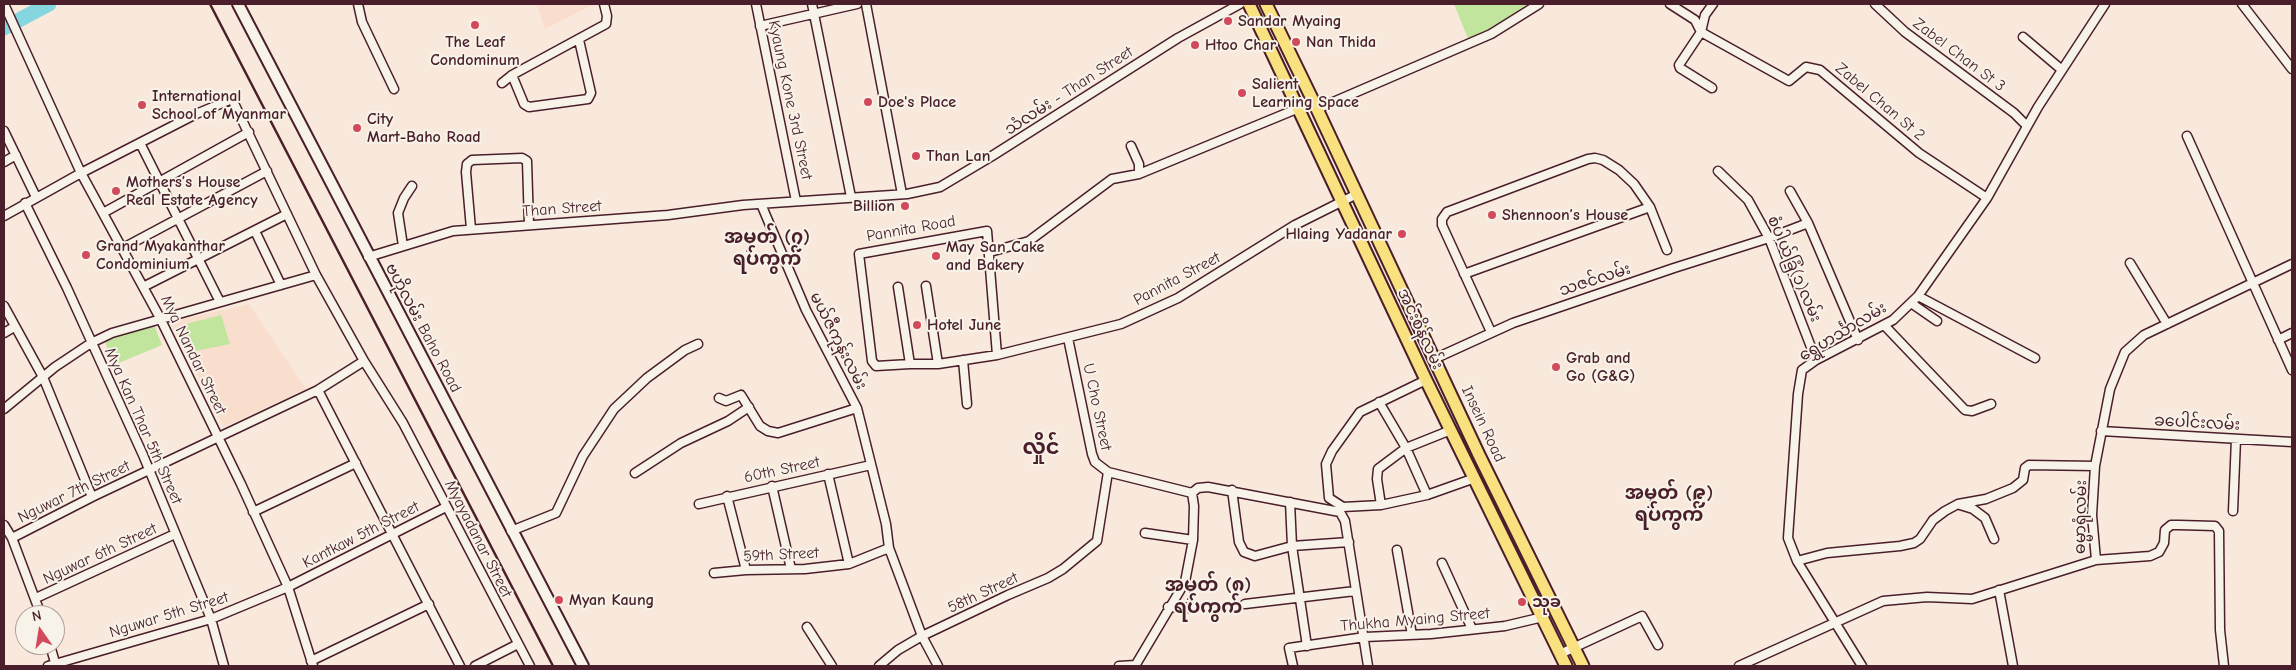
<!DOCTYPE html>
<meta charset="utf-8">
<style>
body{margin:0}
#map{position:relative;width:2296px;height:670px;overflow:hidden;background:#f8e9dc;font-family:"Comic Neue",sans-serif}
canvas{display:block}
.frame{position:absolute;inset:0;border:5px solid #4a1f2b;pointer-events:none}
.north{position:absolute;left:15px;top:605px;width:50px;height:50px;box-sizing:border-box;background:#f7f3e8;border:1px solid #b29e9c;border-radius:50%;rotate:347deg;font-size:14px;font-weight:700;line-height:20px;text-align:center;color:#4a1f2b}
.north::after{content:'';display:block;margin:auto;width:18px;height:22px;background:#d1495b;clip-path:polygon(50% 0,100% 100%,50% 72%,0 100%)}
</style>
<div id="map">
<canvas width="2296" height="670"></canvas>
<div class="frame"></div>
<div class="north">N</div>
</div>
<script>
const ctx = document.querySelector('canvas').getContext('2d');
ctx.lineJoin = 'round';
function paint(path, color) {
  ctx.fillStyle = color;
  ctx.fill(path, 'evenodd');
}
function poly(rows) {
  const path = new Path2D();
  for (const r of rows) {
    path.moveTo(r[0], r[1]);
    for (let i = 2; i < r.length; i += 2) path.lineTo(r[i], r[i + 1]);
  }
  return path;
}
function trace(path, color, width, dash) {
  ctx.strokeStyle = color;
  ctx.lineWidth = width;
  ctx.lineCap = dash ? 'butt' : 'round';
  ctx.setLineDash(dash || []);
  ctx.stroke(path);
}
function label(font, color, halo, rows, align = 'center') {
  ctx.font = font + ' "Comic Neue","Noto Sans Myanmar",sans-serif';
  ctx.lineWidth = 4;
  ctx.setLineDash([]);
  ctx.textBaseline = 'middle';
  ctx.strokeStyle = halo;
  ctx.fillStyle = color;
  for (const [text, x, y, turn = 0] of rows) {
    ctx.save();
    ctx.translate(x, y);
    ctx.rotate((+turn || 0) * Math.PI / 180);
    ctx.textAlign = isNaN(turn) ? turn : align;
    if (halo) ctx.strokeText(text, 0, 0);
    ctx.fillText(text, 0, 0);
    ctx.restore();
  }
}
paint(poly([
 [536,4,594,4,545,29],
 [249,304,306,389,224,427,170,322]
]), '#f9dece');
paint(poly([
 [1454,4,1533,4,1469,41],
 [221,315,230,344,190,352,182,325],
 [153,322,162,345,114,365,105,342]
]), '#c2e59e');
trace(poly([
 [4,28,49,4]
]), '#85d6df', 15);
const minor = poly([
 [4,4,81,173,160,318,241,484,288,587,313,666],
 [358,4,362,22,394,89],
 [756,4,796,201],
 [812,4,851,197],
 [866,4,902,194],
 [1670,4,1695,20,1701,32],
 [1875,4,1905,32,2014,113,2027,126],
 [2242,4,2292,69],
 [760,26,857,4],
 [1701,32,1789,81,1806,67,1820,70,1919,153,1987,198],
 [2023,37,2062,70],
 [512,75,524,104,529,107,588,99,591,93,579,40],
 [502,83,512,75,606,24,607,16,604,4],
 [1712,88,1680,68,1679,65,1701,32,1705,15,1713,4],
 [1317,109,1491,34,1539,4],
 [4,131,36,197],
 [2187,136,2292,370],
 [140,143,220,302],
 [1131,146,1139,164,1139,174],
 [4,162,16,155],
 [1718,171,1748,200,1769,238,1816,360],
 [1790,191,1808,223,1858,340],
 [25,203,67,288,143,455,211,619,224,666],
 [761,204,806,310,857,408,886,524,889,548,922,636,938,666],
 [103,213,249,132],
 [4,216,81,173,196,114,232,99,316,275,364,361,403,423,530,666],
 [471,229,466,172,467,164,472,160,522,158,527,161,529,225],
 [255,231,281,285],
 [403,246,398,213,404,198,412,186],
 [123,248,267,171],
 [990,252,1029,241,1112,179,1139,174,1299,108],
 [368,257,453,231,668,215,743,205,907,194,940,187,992,156,1178,38,1240,4],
 [2130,263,2167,324],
 [1464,274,1650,207],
 [926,286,938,364],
 [143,287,287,214],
 [898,287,910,364,876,366,872,361,859,254,987,231,997,355],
 [1918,296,2035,358],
 [1911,303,1937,321],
 [4,306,43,377,92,497],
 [1884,325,1965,410,1972,411,1991,404],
 [1491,332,1442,225,1442,219,1447,212,1588,159,1595,158,1603,160,1619,170,1634,184,1650,207,1667,250],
 [4,333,14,327],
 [1068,338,1092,454,1095,462,1108,472,1192,493],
 [2278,340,2292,333],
 [1434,359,1513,323,1674,268,1769,238,1808,223],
 [963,360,967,404],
 [910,364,938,364,997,355,1121,324,1178,298,1295,225,1357,194],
 [1426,380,1360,412,1332,451,1326,464,1329,498,1343,507,1381,505,1427,495,1475,478],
 [318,390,460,666],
 [719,398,726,401,741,395,760,426,768,431,778,433,857,408],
 [1379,402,1406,448,1427,495],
 [4,409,55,367,91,343,112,333,316,275],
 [2101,431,2292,442],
 [635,473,681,443,728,421,749,407],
 [828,474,849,564],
 [772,486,791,569],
 [1232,490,1239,542,1244,552,1255,556,1292,546,1349,542],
 [1192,493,1198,488,1208,487,1340,512,1345,521,1368,666],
 [727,496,746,570],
 [1290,502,1292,546,1307,646],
 [699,504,871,465],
 [1381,505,1377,479,1378,469,1406,448,1451,430],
 [1960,505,1973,509,1985,518,1994,539],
 [2233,511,2236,439],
 [253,512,356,463],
 [4,525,12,538,41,615],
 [511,531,556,513,583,456,614,409,647,378,685,350,698,344],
 [1145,533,1193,540],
 [12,538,92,497,318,390,364,361],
 [1397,550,1412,635],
 [2096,560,2092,515,2095,466,2110,389,2125,352,2144,335,2292,264],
 [1797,561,1827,553,1900,546,1914,543,1920,539,1933,520,1945,511,1958,504,1986,499,2013,488,2023,480,2025,468,2029,465,2095,466],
 [1442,563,1472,629],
 [714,573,746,570,805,569,849,564,889,548],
 [1999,590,2013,666],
 [36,598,175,534],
 [1245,604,1355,591],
 [1168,607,1193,608],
 [807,627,832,666],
 [50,645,56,666],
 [1560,654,1642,616,1658,645],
 [311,661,429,604],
 [48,666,211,619,288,587,446,507],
 [475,666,518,644],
 [879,666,898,650,922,636,1008,595,1048,578,1063,569,1097,541,1108,472],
 [1119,666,1135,665],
 [1135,666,1185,582,1193,540,1194,506,1192,493],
 [1293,666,1289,648,1365,637,1431,634,1505,626,1543,617],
 [1739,666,1883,601,1927,597,1972,599,2096,560,2150,556,2159,552,2164,543,2165,530,2171,525,2179,525,2215,526,2219,531,2220,630,2224,666],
 [1862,666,1797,561,1788,538,1798,394,1802,370,1816,360,1893,320,1918,296,1987,198,2038,107,2105,4]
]);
const secondary = poly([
 [238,4,583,666]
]);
const primary = poly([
 [1249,4,1426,380,1566,666],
 [1266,4,1317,109,1479,455,1583,666]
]);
trace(minor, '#4a1f2b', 11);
trace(secondary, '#4a1f2b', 14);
trace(primary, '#4a1f2b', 15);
trace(minor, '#f7f3e8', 8);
trace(secondary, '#f7f3e8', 10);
trace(primary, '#fae180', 11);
trace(poly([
 [210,4,553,666]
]), '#4a1f2b', 2.5);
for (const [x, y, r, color] of [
 [1228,21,5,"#d1495b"],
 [475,25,5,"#d1495b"],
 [1296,42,5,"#d1495b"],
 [1195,45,5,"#d1495b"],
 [1242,93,5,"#d1495b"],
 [868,102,5,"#d1495b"],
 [142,105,5,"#d1495b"],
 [357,128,5,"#d1495b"],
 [916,156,5,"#d1495b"],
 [116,191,5,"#d1495b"],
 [905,206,5,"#d1495b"],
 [1492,215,5,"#d1495b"],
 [1402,234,5,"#d1495b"],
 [86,255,5,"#d1495b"],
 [936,256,5,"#d1495b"],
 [917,325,5,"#d1495b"],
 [1556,367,5,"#d1495b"],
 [559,600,5,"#d1495b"],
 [1522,602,5,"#d1495b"]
]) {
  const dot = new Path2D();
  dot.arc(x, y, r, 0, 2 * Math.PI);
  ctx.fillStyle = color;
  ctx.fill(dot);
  trace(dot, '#f7f3e8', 2);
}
label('bold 16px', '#4a1f2b', '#f7f3e8', [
 ["Sandar Myaing",1238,21],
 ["The Leaf",475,42,"center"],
 ["Condominum",475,60,"center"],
 ["Nan Thida",1306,42],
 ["Htoo Char",1205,45],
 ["Salient",1252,84],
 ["Learning Space",1252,102],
 ["International",152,96],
 ["School of Myanmar",152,114],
 ["Doe's Place",878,102],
 ["City",367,119],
 ["Mart-Baho Road",367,137],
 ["Than Lan",926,156],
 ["Mothers’s House",126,182],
 ["Real Estate Agency",126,200],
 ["Billion",895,206,"right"],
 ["Shennoon’s House",1502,215],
 ["Hlaing Yadanar",1392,234,"right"],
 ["Grand Myakanthar",96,246],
 ["Condominium",96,264],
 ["May San Cake",946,247],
 ["and Bakery",946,265],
 ["Hotel June",927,325],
 ["Grab and",1566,358],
 ["Go (G&G)",1566,376],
 ["Myan Kaung",569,600],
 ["သုခ",1532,602]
], 'left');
label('16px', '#4a1f2b', '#f7f3e8', [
 ["Zabel Chan St 3",1959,55,37],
 ["သံလမ်း - Than Street",1069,91,-33],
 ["Kyaung Kone 3rd Street",790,100,78],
 ["Zabel Chan St 2",1880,102,40],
 ["Than Street",562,209,-4],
 ["Pannita Road",911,229,-10],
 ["စံပါယ်ခြံ(၁)လမ်း",1794,269,67],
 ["Pannita Street",1177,279,-28],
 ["သဇင်လမ်း",1595,280,-18],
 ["ဗဟိုလမ်း Baho Road",423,328,62],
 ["အင်းစိန်လမ်း",1420,329,65],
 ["ရွှေဟင်္သာလမ်း",1843,332,-31],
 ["မယ်ဇီကုန်းလမ်း",838,341,63],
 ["Mya Nandar Street",193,355,64],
 ["U Cho Street",1097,407,78],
 ["ခပေါင်းလမ်း",2197,423,3],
 ["Insein Road",1483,424,65],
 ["Mya Kan Thar 5th Street",143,426,66],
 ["60th Street",782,470,-12],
 ["Nguwar 7th Street",74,492,-26],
 ["ဓမ္မာရုံလမ်း",2081,517,-89],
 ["Kantkaw 5th Street",361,535,-27],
 ["Myayadanar Street",478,539,63],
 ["Nguwar 6th Street",100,554,-25],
 ["59th Street",781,555,-3],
 ["58th Street",983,593,-25],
 ["Nguwar 5th Street",169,615,-17],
 ["Thukha Myaing Street",1415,620,-5]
]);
label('bold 19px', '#4a1f2b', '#f7f3e8', [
 ["အမှတ် (၇)",767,238],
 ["ရပ်ကွက်",767,260],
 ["အမှတ် (၉)",1669,494],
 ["ရပ်ကွက်",1669,516],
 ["အမှတ် (၈)",1208,586],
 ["ရပ်ကွက်",1208,608]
]);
label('bold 21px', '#4a1f2b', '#f7f3e8', [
 ["လှိုင်",1041,448]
]);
</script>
